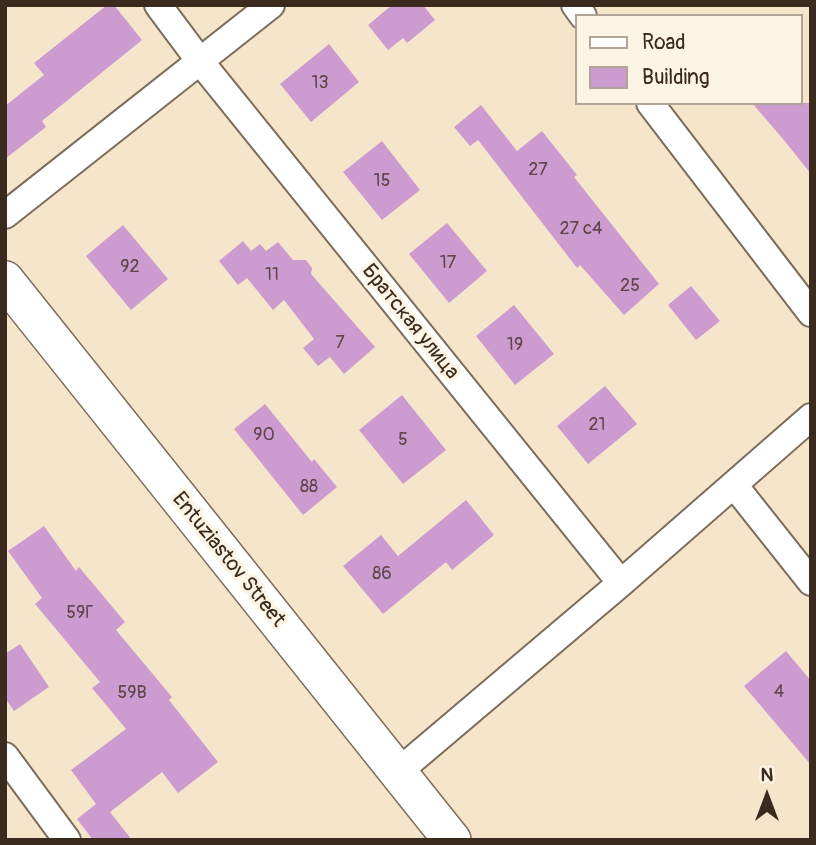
<!DOCTYPE html>
<meta charset="utf-8">
<style>
body{margin:0}
#map{position:relative;width:816px;height:845px;overflow:hidden;background:#f5e6cb;font-family:Pangolin,sans-serif}
canvas{display:block}
.frame{position:absolute;inset:0;border:7px solid #3b2a1e;pointer-events:none}
.legend{position:absolute;left:575px;top:14px;width:228px;height:91px;box-sizing:border-box;background:#fcf5e5;border:2px solid #afa495;margin:0;padding:9px 12px;list-style:none;font-size:21px;color:#3b2a1e}
.legend li{display:flex;align-items:center;gap:14px;height:35px}
.legend b{width:35px;border:2px solid #afa495}
.north{position:absolute;left:732px;top:761px;width:70px;height:70px;-webkit-text-stroke:5px #fcf5e5;paint-order:stroke;rotate:0deg;font-size:19px;font-weight:700;line-height:28px;text-align:center;color:#3b2a1e}
.north::after{content:'';display:block;margin:auto;width:24px;height:32px;background:#3b2a1e;clip-path:polygon(50% 0,100% 100%,50% 72%,0 100%)}
</style>
<div id="map">
<canvas width="816" height="845"></canvas>
<div class="frame"></div>
<ul class="legend">
<li><b style="height:9px;background:#fff"></b>Road</li>
<li><b style="height:19px;background:#cc9cd1"></b>Building</li>
</ul>
<div class="north">N</div>
</div>
<script>
const ctx = document.querySelector('canvas').getContext('2d');
ctx.lineJoin = 'round';
function paint(path, color) {
  ctx.fillStyle = color;
  ctx.fill(path, 'evenodd');
}
function poly(rows) {
  const path = new Path2D();
  for (const r of rows) {
    path.moveTo(r[0], r[1]);
    for (let i = 2; i < r.length; i += 2) path.lineTo(r[i], r[i + 1]);
  }
  return path;
}
function trace(path, color, width, dash) {
  ctx.strokeStyle = color;
  ctx.lineWidth = width;
  ctx.lineCap = dash ? 'butt' : 'round';
  ctx.setLineDash(dash || []);
  ctx.stroke(path);
}
function label(font, color, halo, rows, align = 'center') {
  ctx.font = font + ' Pangolin,sans-serif';
  ctx.lineWidth = 7;
  ctx.setLineDash([]);
  ctx.textBaseline = 'middle';
  ctx.strokeStyle = halo;
  ctx.fillStyle = color;
  for (const [text, x, y, turn = 0] of rows) {
    ctx.save();
    ctx.translate(x, y);
    ctx.rotate((+turn || 0) * Math.PI / 180);
    ctx.textAlign = isNaN(turn) ? turn : align;
    if (halo) ctx.strokeText(text, 0, 0);
    ctx.fillText(text, 0, 0);
    ctx.restore();
  }
}
paint(poly([
 [107,5,114,5,142,40,42,121,46,127,5,159,5,106,44,75,34,63],
 [392,5,423,5,435,20,407,43,403,38,388,50,368,25],
 [329,44,359,82,311,122,280,84],
 [752,103,811,103,811,174,783,139],
 [481,105,517,151,542,131,577,175,574,177,659,284,624,315,580,265,577,268,478,140,470,146,454,127],
 [382,141,420,190,382,220,343,172],
 [447,223,487,271,449,303,409,254],
 [123,225,168,279,131,310,86,256],
 [243,241,251,251,260,244,266,251,278,242,293,260,306,260,312,268,311,274,375,347,344,374,330,357,318,366,303,348,314,339,284,300,273,310,247,278,238,285,219,261],
 [691,286,720,321,696,340,668,305],
 [514,305,554,354,515,385,476,336],
 [605,386,637,424,588,464,557,426],
 [402,395,446,450,403,484,359,430],
 [265,404,312,462,314,459,337,487,303,515,234,429],
 [466,500,494,535,452,570,446,562,383,614,343,566,381,535,398,556],
 [44,526,76,571,79,567,125,622,116,630,172,697,169,700,218,762,178,793,162,772,110,812,132,840,93,840,77,819,96,804,71,770,126,729,92,688,100,682,35,604,42,598,8,551],
 [20,644,49,687,14,711,5,698,5,654],
 [786,651,811,681,811,765,744,686]
]), '#cc9cd1');
const street = poly([
 [158,5,199,60,621,583],
 [575,5,583,16],
 [650,103,811,313],
 [5,215,271,5],
 [734,485,811,582],
 [5,756,67,840],
 [398,772,621,583,811,417]
]);
const secondary = poly([
 [5,280,452,840]
]);
trace(street, '#7c6c5b', 30);
trace(secondary, '#7c6c5b', 40);
trace(street, '#fff', 26);
trace(secondary, '#fff', 37);
label('18px', '#5f464b', null, [
 ["13",320,83],
 ["27",538,170],
 ["15",382,181],
 ["27 с4",581,229],
 ["17",448,263],
 ["92",130,267],
 ["11",272,275],
 ["25",630,286],
 ["7",340,343],
 ["19",515,345],
 ["21",597,425],
 ["90",264,435],
 ["5",403,440],
 ["88",309,487],
 ["86",382,574],
 ["59Г",80,613],
 ["4",779,692],
 ["59В",132,693]
]);
label('21px', '#3b2a1e', '#fcf5e5', [
 ["Братская улица",410,322,51],
 ["Entuziastov Street",228,560,51]
]);
</script>
